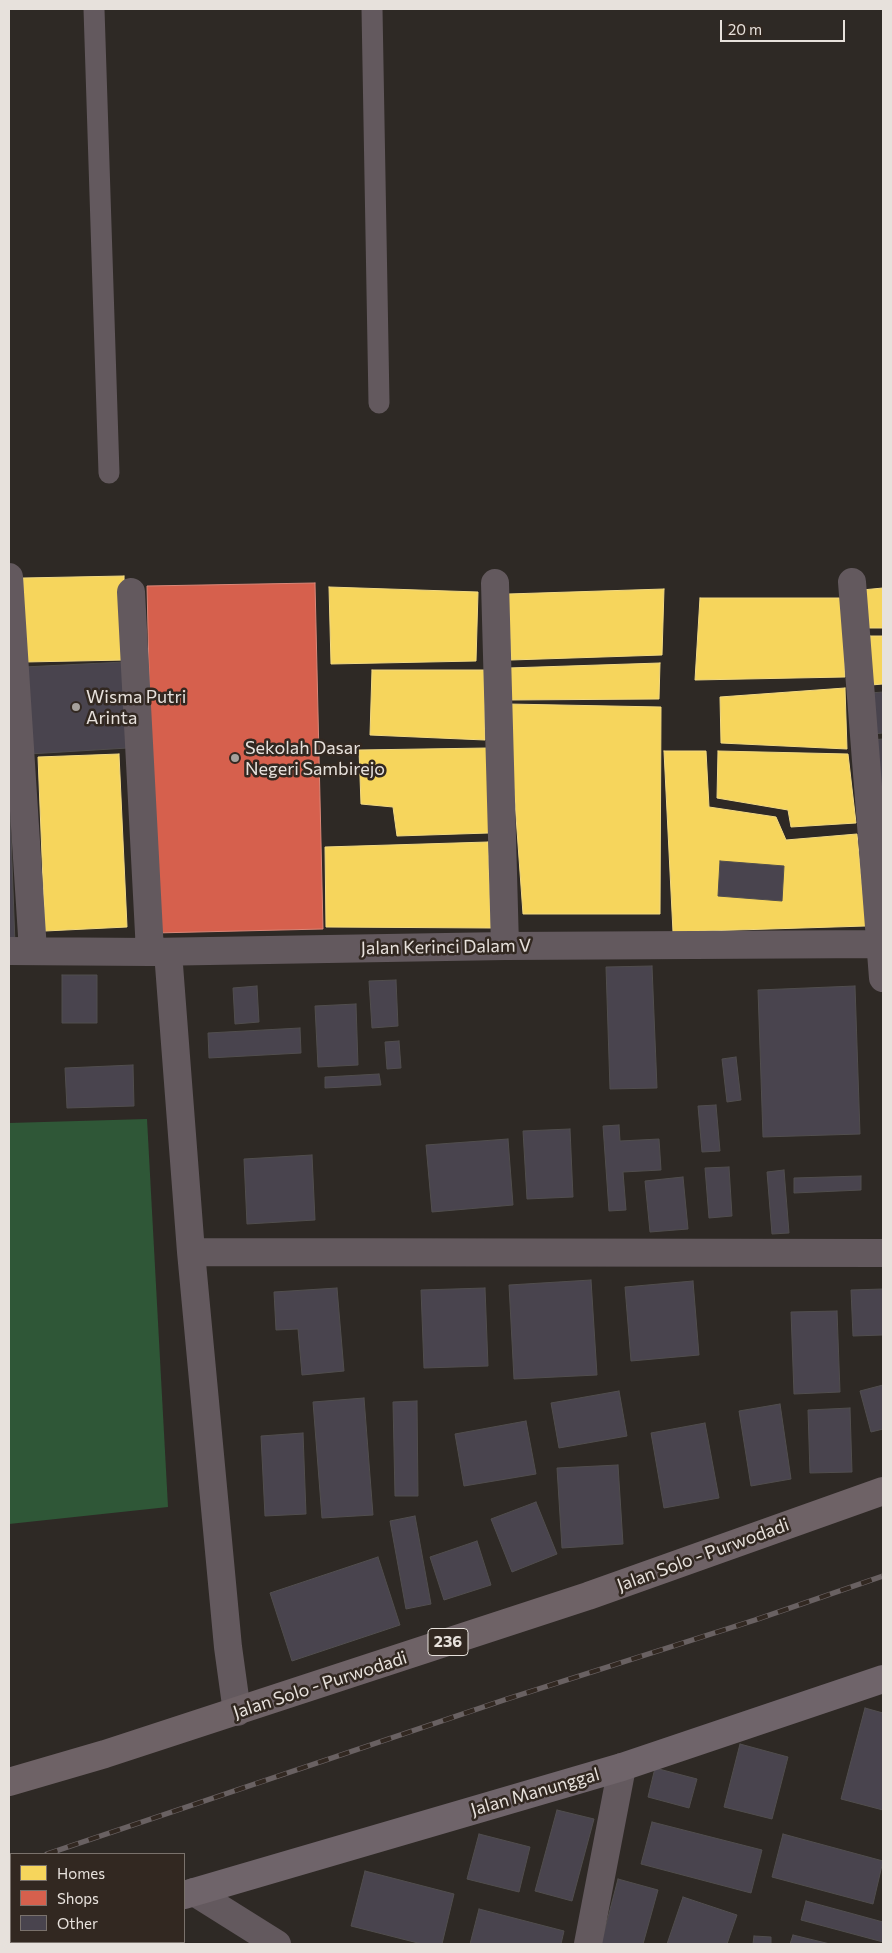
<!DOCTYPE html>
<style>
body{margin:0}
#map{position:relative;width:892px;height:1953px;overflow:hidden;background:#2e2925;font-family:Commissioner,sans-serif}
canvas{display:block}
.frame{position:absolute;inset:0;border:10px solid #e7e1dc;pointer-events:none}
.legend{position:absolute;left:10px;top:1853px;width:175px;height:90px;box-sizing:border-box;background:#322821;border:1px solid #7a726c;margin:0;padding:6px 9px;list-style:none;font-size:15px;color:#e7e1dc}
.legend li{display:flex;align-items:center;gap:10px;height:25px}
.legend b{width:25px;border:1px solid #7a726c}
.scale{position:absolute;left:720px;top:20px;width:125px;height:22px;box-sizing:border-box;border:2px solid #e7e1dc;border-top:0;padding-left:6px;font-size:15px;line-height:18px;white-space:nowrap;color:#e7e1dc;-webkit-text-stroke:4px #322821;paint-order:stroke}
</style>
<div id="map">
<canvas width="892" height="1953"></canvas>
<div class="frame"></div>
<ul class="legend">
<li><b style="height:14px;background:#f6d55c"></b>Homes</li>
<li><b style="height:14px;background:#d6604d"></b>Shops</li>
<li><b style="height:14px;background:#49444e"></b>Other</li>
</ul>
<div class="scale">20 m</div>
</div>
<script>
const ctx = document.querySelector('canvas').getContext('2d');
ctx.lineJoin = 'round';
function paint(path, color) {
  ctx.fillStyle = color;
  ctx.fill(path, 'evenodd');
}
function poly(rows) {
  const path = new Path2D();
  for (const r of rows) {
    path.moveTo(r[0], r[1]);
    for (let i = 2; i < r.length; i += 2) path.lineTo(r[i], r[i + 1]);
  }
  return path;
}
function trace(path, color, width, dash) {
  ctx.strokeStyle = color;
  ctx.lineWidth = width;
  ctx.lineCap = dash ? 'butt' : 'round';
  ctx.setLineDash(dash || []);
  ctx.stroke(path);
}
function label(font, color, halo, rows, align = 'center') {
  ctx.font = font + ' Commissioner,sans-serif';
  ctx.lineWidth = 5;
  ctx.setLineDash([]);
  ctx.textBaseline = 'middle';
  ctx.strokeStyle = halo;
  ctx.fillStyle = color;
  for (const [text, x, y, turn = 0] of rows) {
    ctx.save();
    ctx.translate(x, y);
    ctx.rotate((+turn || 0) * Math.PI / 180);
    ctx.textAlign = isNaN(turn) ? turn : align;
    if (halo) ctx.strokeText(text, 0, 0);
    ctx.fillText(text, 0, 0);
    ctx.restore();
  }
}
paint(poly([
 [147,1119,168,1507,9,1524,9,1123]
]), '#2f5737');
const homes = poly([
 [124,576,126,660,25,662,23,578,124,576],
 [329,587,478,592,476,661,331,664,329,587],
 [883,588,883,628,867,628,862,590,883,588],
 [664,589,662,655,511,660,508,594,664,589],
 [700,598,842,598,845,677,695,680,700,598],
 [870,636,883,636,883,684,871,685,870,636],
 [660,663,659,699,508,700,508,668,660,663],
 [372,670,484,670,485,740,370,735,372,670],
 [845,688,847,749,721,743,720,697,845,688],
 [508,704,661,707,660,914,523,914,508,704],
 [488,748,489,833,397,836,393,807,361,804,359,750,488,748],
 [664,751,706,751,709,807,776,817,786,840,857,834,866,926,673,932,664,751],
 [718,751,848,754,856,823,791,827,788,810,717,798,718,751],
 [119,754,127,927,45,931,38,757,119,754],
 [488,842,491,928,326,927,325,847,488,842]
]);
paint(homes, '#f6d55c');
trace(homes, '#f2d982', 1);
const shops = poly([
 [315,583,323,929,155,933,147,586,315,583]
]);
paint(shops, '#d6604d');
trace(shops, '#db8778', 1);
const building = poly([
 [124,662,128,748,29,754,24,667,124,662],
 [883,692,883,733,874,734,870,693,883,692],
 [883,739,883,795,877,796,871,740,883,739],
 [9,780,15,944,9,945,9,780],
 [720,861,784,866,782,901,718,896,720,861],
 [652,966,657,1088,610,1089,606,967,652,966],
 [62,975,97,975,97,1023,62,1023,62,975],
 [396,980,398,1026,372,1028,369,981,396,980],
 [257,986,259,1022,235,1024,233,988,257,986],
 [855,986,860,1134,763,1137,758,990,855,986],
 [356,1004,358,1065,318,1067,315,1006,356,1004],
 [300,1028,301,1053,209,1058,208,1033,300,1028],
 [399,1041,401,1068,387,1069,385,1042,399,1041],
 [736,1057,741,1100,727,1102,722,1059,736,1057],
 [133,1065,134,1106,67,1108,65,1068,133,1065],
 [379,1074,381,1085,325,1088,325,1077,379,1074],
 [716,1105,720,1151,702,1152,698,1106,716,1105],
 [619,1125,620,1141,659,1139,661,1170,623,1172,626,1210,609,1211,603,1126,619,1125],
 [570,1129,573,1197,527,1199,523,1131,570,1129],
 [508,1139,513,1205,432,1212,426,1145,508,1139],
 [312,1155,315,1220,247,1224,244,1159,312,1155],
 [729,1167,732,1216,709,1218,705,1168,729,1167],
 [784,1170,789,1233,772,1234,767,1172,784,1170],
 [861,1176,861,1190,794,1193,794,1178,861,1176],
 [683,1177,688,1229,650,1232,645,1181,683,1177],
 [591,1280,597,1375,514,1379,509,1285,591,1280],
 [693,1281,699,1355,631,1361,625,1287,693,1281],
 [337,1288,344,1371,302,1375,298,1329,276,1330,274,1292,337,1288],
 [485,1288,488,1366,424,1368,421,1290,485,1288],
 [883,1289,883,1335,853,1336,851,1290,883,1289],
 [837,1311,840,1392,794,1394,791,1312,837,1311],
 [883,1385,883,1429,871,1432,860,1391,883,1385],
 [619,1391,627,1436,559,1448,551,1403,619,1391],
 [364,1398,373,1515,322,1518,313,1402,364,1398],
 [417,1401,418,1496,395,1496,393,1402,417,1401],
 [780,1404,791,1479,751,1486,739,1411,780,1404],
 [850,1408,852,1472,810,1473,808,1410,850,1408],
 [526,1421,536,1474,464,1486,455,1434,526,1421],
 [705,1423,719,1498,664,1508,651,1433,705,1423],
 [303,1433,306,1514,265,1516,261,1436,303,1433],
 [618,1465,623,1544,562,1548,557,1468,618,1465],
 [536,1502,557,1554,512,1572,491,1519,536,1502],
 [415,1516,431,1604,406,1609,390,1521,415,1516],
 [477,1541,491,1585,444,1600,430,1557,477,1541],
 [378,1557,400,1625,292,1661,270,1593,378,1557],
 [865,1708,883,1713,883,1810,841,1799,865,1708],
 [740,1744,788,1757,772,1819,724,1807,740,1744],
 [655,1768,697,1779,689,1808,648,1797,655,1768],
 [557,1810,594,1819,572,1901,535,1891,557,1810],
 [652,1822,762,1850,751,1893,641,1864,652,1822],
 [479,1834,530,1847,519,1892,467,1879,479,1834],
 [783,1834,883,1861,873,1904,772,1877,783,1834],
 [365,1871,454,1894,442,1944,422,1944,351,1926,365,1871],
 [618,1879,658,1890,643,1944,601,1944,618,1879],
 [683,1897,737,1915,727,1944,667,1944,683,1897],
 [806,1901,883,1922,883,1942,801,1920,806,1901],
 [479,1909,564,1931,561,1944,470,1944,479,1909],
 [793,1935,830,1944,790,1944,793,1935],
 [754,1936,771,1937,771,1944,753,1944,754,1936]
]);
paint(building, '#49444e');
trace(building, '#514e4e', 1);
trace(poly([
 [94,9,109,473],
 [372,9,379,403]
]), '#63595e', 21);
trace(poly([
 [9,577,33,951],
 [852,582,883,978],
 [495,583,505,946],
 [131,592,150,952],
 [9,951,150,952,505,946,883,944],
 [168,952,191,1252,228,1647,237,1712],
 [191,1252,883,1253],
 [194,1892,277,1944],
 [58,1944,58,1942],
 [588,1944,622,1767]
]), '#63595e', 28);
trace(poly([
 [184,1895,622,1767,883,1679],
 [9,1938,11,1937]
]), '#6f646a', 28);
trace(poly([
 [9,1782,105,1754,588,1596,883,1491]
]), '#6e6266', 28);
const rail = poly([
 [47,1854,507,1699,755,1620,883,1576],
 [9,1867,11,1866]
]);
trace(rail, '#696162', 5.5);
trace(rail, '#322821', 4, [11]);
for (const [x, y, r, color] of [
 [76,707,5,"#a6a19c"],
 [235,758,5,"#a6a19c"]
]) {
  const dot = new Path2D();
  dot.arc(x, y, r, 0, 2 * Math.PI);
  ctx.fillStyle = color;
  ctx.fill(dot);
  trace(dot, '#322821', 2);
}
for (const [x, y, w] of [
 [448,1642,40]
]) {
  const box = new Path2D();
  box.roundRect(x - w / 2, y - 13.5, w, 27, 4);
  ctx.fillStyle = '#322821';
  ctx.fill(box);
  trace(box, '#e7e1dc', 1);
}
label('bold 16px', '#e7e1dc', null, [
 ["236",448,1642]
]);
label('18px', '#e7e1dc', '#322821', [
 ["Wisma Putri",86,697],
 ["Arinta",86,718],
 ["Sekolah Dasar",245,748],
 ["Negeri Sambirejo",245,769]
], 'left');
label('18px', '#e7e1dc', '#322821', [
 ["Jalan Kerinci Dalam V",446,947,-1],
 ["Jalan Solo - Purwodadi",703,1555,-20],
 ["Jalan Solo - Purwodadi",320,1685,-18],
 ["Jalan Manunggal",535,1792,-16]
]);
</script>
